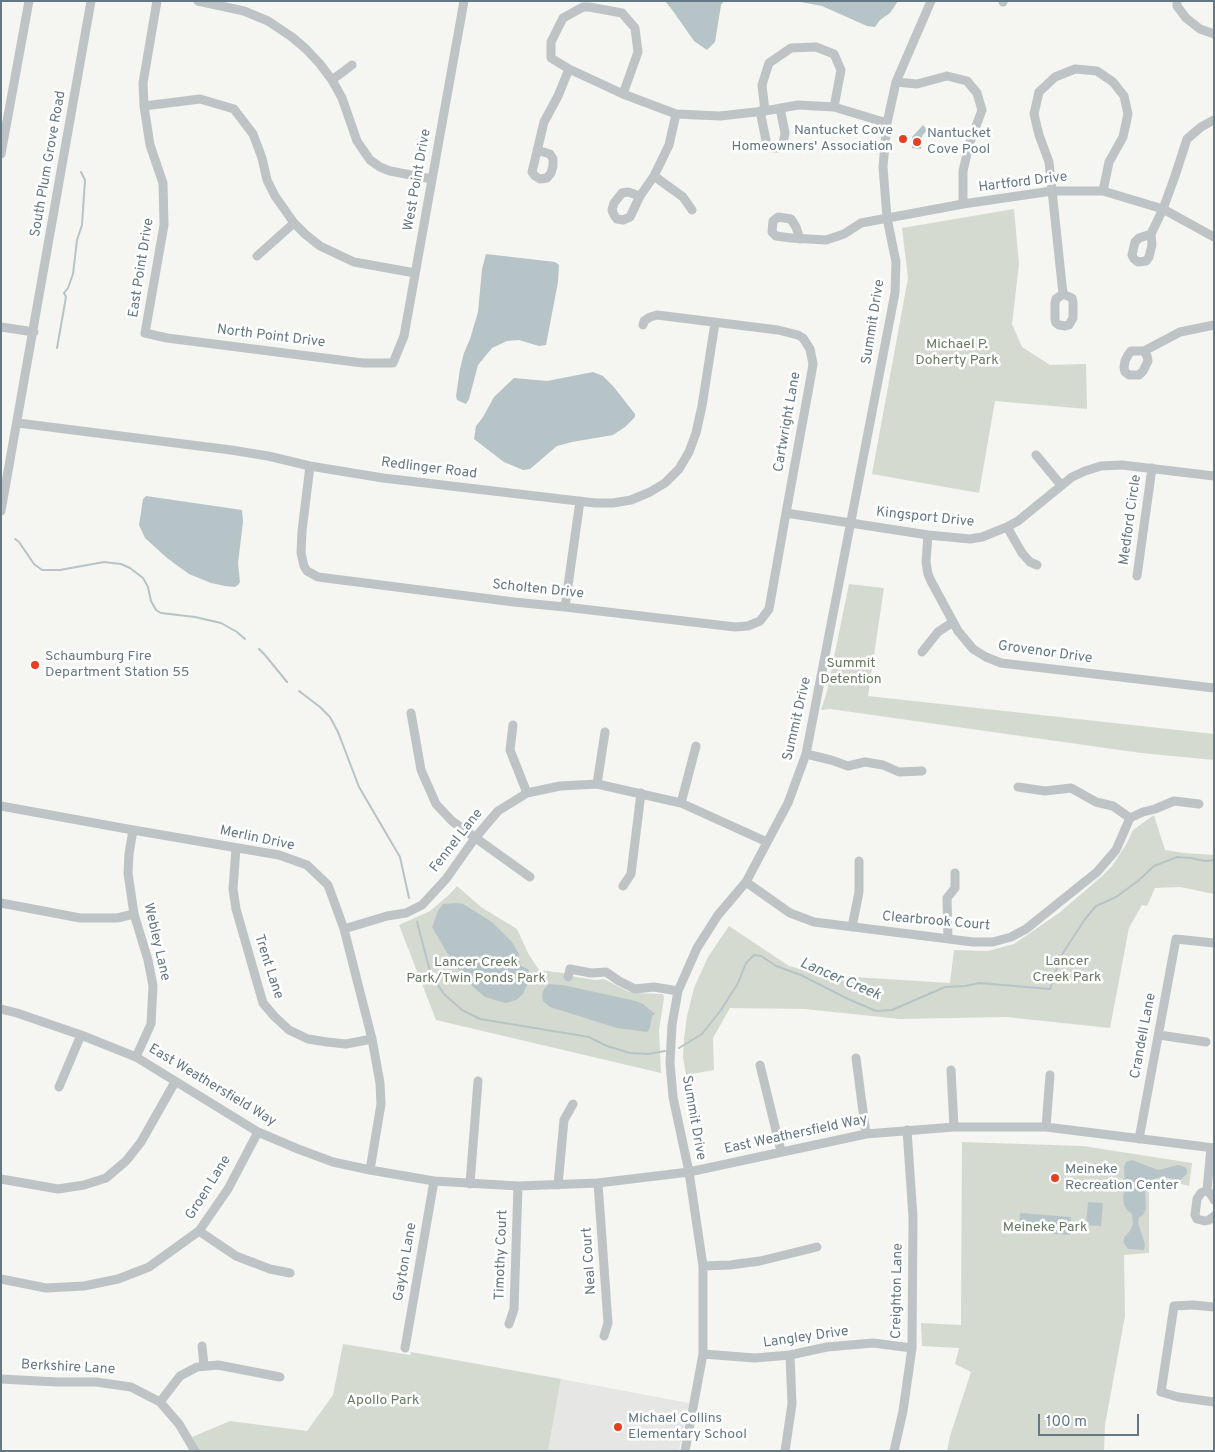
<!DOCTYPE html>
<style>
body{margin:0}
#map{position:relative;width:1215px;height:1452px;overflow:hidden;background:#f5f5f1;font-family:Overpass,sans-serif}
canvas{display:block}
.frame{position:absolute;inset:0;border:2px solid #647883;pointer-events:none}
.scale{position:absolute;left:1038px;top:1414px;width:101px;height:22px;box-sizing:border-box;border:2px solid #647883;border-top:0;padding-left:6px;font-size:15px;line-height:18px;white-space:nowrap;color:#647883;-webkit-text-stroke:4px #fff;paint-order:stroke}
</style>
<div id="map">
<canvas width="1215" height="1452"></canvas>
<div class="frame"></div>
<div class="scale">100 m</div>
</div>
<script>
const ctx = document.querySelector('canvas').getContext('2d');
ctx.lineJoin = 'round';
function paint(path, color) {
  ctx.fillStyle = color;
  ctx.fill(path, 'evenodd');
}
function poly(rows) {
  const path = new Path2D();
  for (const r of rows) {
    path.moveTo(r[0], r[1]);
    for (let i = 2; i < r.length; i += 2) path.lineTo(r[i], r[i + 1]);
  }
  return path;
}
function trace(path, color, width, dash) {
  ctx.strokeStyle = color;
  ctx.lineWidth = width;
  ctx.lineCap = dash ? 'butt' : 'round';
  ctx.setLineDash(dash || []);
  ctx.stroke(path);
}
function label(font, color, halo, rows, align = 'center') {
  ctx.font = font + ' Overpass,sans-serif';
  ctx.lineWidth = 5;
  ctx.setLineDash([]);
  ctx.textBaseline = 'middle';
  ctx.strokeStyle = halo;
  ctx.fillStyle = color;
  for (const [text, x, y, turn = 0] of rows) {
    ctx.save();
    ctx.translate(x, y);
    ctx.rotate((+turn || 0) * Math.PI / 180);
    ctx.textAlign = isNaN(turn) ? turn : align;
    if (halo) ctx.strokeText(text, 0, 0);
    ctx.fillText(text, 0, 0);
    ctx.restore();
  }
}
paint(poly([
 [561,1379,689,1403,679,1451,548,1451]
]), '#e6e7e5');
paint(poly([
 [1014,209,1019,264,1012,324,1022,347,1050,365,1086,364,1087,409,995,401,979,493,872,474,908,278,902,228],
 [849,584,884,588,868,696,1214,734,1214,760,1141,753,830,709,821,710,827,691],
 [1154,815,1165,850,1185,853,1214,855,1214,894,1180,887,1155,888,1147,906,1142,905,1129,928,1110,1028,1006,1017,900,1019,805,1009,730,1008,713,1038,714,1070,686,1075,683,1057,684,1039,687,1016,694,988,708,957,729,926,789,966,823,975,950,983,954,950,988,951,1014,944,1059,913,1101,877,1112,866,1127,843,1133,830],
 [457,886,481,907,517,929,528,953,539,970,563,973,576,977,596,980,604,979,627,991,635,993,663,994,664,998,659,1030,661,1073,436,1020,399,925,430,911,450,894],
 [962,1142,1083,1146,1192,1163,1189,1186,1161,1179,1149,1187,1149,1253,1124,1255,1125,1316,1105,1425,1104,1451,947,1451,950,1436,971,1372,955,1364,959,1348,922,1346,921,1323,961,1325],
 [343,1344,410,1355,411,1352,561,1379,548,1451,199,1451,192,1437,230,1421,307,1431,333,1395]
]), '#d5dad0');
paint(poly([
 [665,1,724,1,721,5,715,42,707,50,694,41,673,11],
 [795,1,898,1,890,13,880,20,875,27,867,26,822,6],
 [923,125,927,130,922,136,921,149,912,148,912,137],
 [486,254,555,262,559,265,558,282,546,345,539,346,519,340,507,341,492,348,478,365,469,399,466,404,457,400,456,396,460,369,464,353,470,339,478,312,482,269],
 [593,372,603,376,613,386,635,414,635,417,625,427,613,435,572,442,557,446,530,469,523,470,504,462,474,439,476,426,483,417,494,397,514,378,547,381],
 [146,496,242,510,243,522,238,563,240,582,238,585,235,587,225,586,211,583,189,574,167,558,145,538,139,525,143,499],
 [456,903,463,904,492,922,512,942,519,954,519,961,521,966,528,969,532,978,526,987,523,994,516,1000,506,1003,485,997,473,987,461,973,446,951,432,927,438,911,443,904],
 [549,984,563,985,636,1001,643,1004,655,1014,652,1016,650,1028,647,1032,617,1028,550,1007,543,1001,542,995,544,989],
 [1132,1160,1158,1170,1178,1165,1185,1167,1187,1170,1187,1174,1180,1180,1173,1179,1163,1176,1150,1181,1145,1188,1146,1209,1143,1215,1139,1217,1138,1223,1145,1244,1144,1250,1128,1249,1123,1242,1125,1236,1130,1231,1133,1224,1132,1214,1127,1210,1124,1205,1123,1196,1125,1190,1124,1167,1126,1162],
 [1088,1202,1103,1203,1101,1226,1086,1225],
 [1020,1213,1071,1217,1070,1235,1019,1231]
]), '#b6c4c7');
trace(poly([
 [57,348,66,297,64,293,68,288,73,274,77,240,82,225,85,180,81,172],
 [15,539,19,542,34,564,42,570,60,570,104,562,121,564,130,568,143,578,148,587,151,601,156,610,161,613,195,617,221,623,237,632,245,639],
 [259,649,265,655,287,682],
 [299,691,320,707,330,717,338,732,359,787,400,857,409,898],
 [417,922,431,975,444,994,462,1010,480,1019,589,1037,607,1046,630,1053,648,1054,665,1051],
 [679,1048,702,1034,721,1010,738,983,746,963,754,955,761,956,776,966,801,975,848,999,876,1011,892,1010,945,987,966,986,979,983,1050,989,1061,956,1085,919,1096,906,1116,897,1138,881,1154,866,1177,857,1191,858,1205,861,1214,860]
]), '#b6c4c7', 2);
trace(poly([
 [157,1,143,83,144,106,150,145,163,183,164,225,145,333,167,338,363,363,393,363,404,336,464,1],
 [198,1,244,11,268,21,292,37,306,49,320,64,332,80,342,98,357,141,370,160,380,167,390,171,432,179],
 [1177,1,1177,6,1186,18,1200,29,1214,34],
 [1003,2,1003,1],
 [332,80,352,65],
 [896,82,917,84,947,76,967,81,977,93,982,110,969,145,963,171,963,204],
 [623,94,638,52,635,28,622,13,589,7,583,7,563,18,551,42,551,58,569,69,623,94,676,114,720,116,765,111,798,105,834,107,887,123],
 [144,106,200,99,234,109,253,134,262,158,267,180,275,196,294,223,305,234,320,246,354,262,415,273],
 [760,111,767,145,773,148,778,148,783,144,785,133,780,108],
 [765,111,762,85,769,63,791,48,816,47,834,54,841,70,834,107],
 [537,150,550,154,553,159,553,166,551,173,547,178,540,179,535,176,532,172,533,168,544,122,558,96,569,69],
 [1,154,29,1],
 [654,176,683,197,692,210],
 [640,196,628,192,622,193,614,203,612,210,614,215,617,219,623,220,630,217,640,196,654,176,669,145,676,114],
 [1151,234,1139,238,1135,242,1132,255,1134,259,1138,262,1146,261,1149,257,1152,245,1151,234,1163,209,1175,176,1187,139,1201,127,1214,120],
 [800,239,796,227,791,219,778,217,773,221,772,232,776,236,791,238,826,240,844,234,861,223,963,204,1052,191,1103,191,1163,209,1214,237],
 [257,256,294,223],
 [1063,294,1056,299,1055,303,1055,320,1056,323,1059,325,1065,326,1069,325,1073,318,1073,302,1072,298,1063,294,1049,162,1039,135,1034,114,1039,92,1055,77,1075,69,1097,71,1113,82,1124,96,1128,114,1123,137,1109,162,1103,191],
 [1,327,34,332],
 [1144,351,1147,356,1148,361,1143,371,1139,375,1129,375,1125,372,1124,367,1125,361,1128,355,1131,351,1144,351,1180,332,1214,325],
 [18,423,231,450,268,456,310,466,383,478,595,503,613,503,631,500,650,492,665,483,679,469,689,452,696,433,702,406,715,323],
 [1036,455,1061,485],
 [310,466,302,531,301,553,304,566,307,571,318,577,514,602,565,607,735,627,748,626,760,621,769,609,786,513,811,376,813,364,810,349,803,338,798,335,778,330,657,315,650,317,644,321,643,325],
 [1,511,91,1],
 [786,513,928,535,970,539,982,537,1007,527,1018,521,1072,477,1085,471,1101,466,1122,465,1214,476],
 [1007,527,1022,553,1030,562,1037,565],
 [928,535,926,562,928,574,931,581,958,631,973,649,986,657,1001,663,1214,688],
 [1137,576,1152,468],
 [565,607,580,501],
 [922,652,938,632,953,622],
 [411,713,421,770,436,804,452,821,530,877],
 [513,725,510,750,527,793],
 [806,754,831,760,848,766,865,762,883,765,899,772,922,771],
 [597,784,605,732],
 [1018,787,1045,791,1071,788,1096,802,1113,806,1130,818],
 [681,803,696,746],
 [1,806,133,830,279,855,307,865,328,885,344,929,372,1039,380,1083,381,1104,370,1170],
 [133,830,129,854,128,873,134,914,148,960,153,986,151,1024,136,1057],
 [236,848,233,889,236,909,263,1003,274,1016,289,1030,308,1039,327,1042,346,1044,372,1039],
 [746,882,790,913,814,922,973,942,993,942,1011,937,1026,929,1097,872,1116,850,1130,818,1143,812,1155,809,1174,801,1199,804],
 [623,886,631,874,641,793],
 [1,903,80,918,117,918,134,914],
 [852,927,859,892,859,861],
 [344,929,387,916,406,913,422,905,446,879,475,838,498,811,527,793,560,786,597,784,681,803,767,842],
 [948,939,947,898,955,888,955,873],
 [568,977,570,969,591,973,606,972,619,981,635,989,654,987,678,991],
 [1,1009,17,1013,81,1035,136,1057,258,1132,298,1149,333,1162,370,1170,434,1181,518,1186,598,1183,689,1172,866,1134,954,1127,1046,1127,1214,1148],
 [1159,1035,1206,1042],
 [856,1058,866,1134],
 [760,1065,781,1151],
 [951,1070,954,1127],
 [59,1087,81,1035],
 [1046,1127,1050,1075],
 [1139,1139,1176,939,1214,943],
 [1211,1148,1207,1190,1212,1196,1214,1200],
 [1,1179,58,1189,84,1185,106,1178,126,1161,141,1142,175,1082],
 [598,1183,608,1323,604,1336],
 [470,1184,478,1081],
 [558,1185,564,1120,573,1104],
 [1207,1190,1201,1193,1197,1199,1195,1215,1197,1219,1205,1221,1209,1220,1214,1216],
 [199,1231,236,1256,270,1269,290,1273],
 [703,1266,730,1265,760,1261,817,1247],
 [1,1279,46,1288,84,1286,118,1279,149,1267,199,1231,228,1189,258,1132],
 [1214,1307,1193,1305,1174,1306,1161,1392,1178,1397,1214,1402],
 [509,1324,514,1309,518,1186],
 [202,1346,204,1366],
 [405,1348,434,1181],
 [703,1354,755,1358,790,1355,827,1347,873,1343,912,1348],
 [1,1379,57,1382,96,1382,131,1387,160,1402,179,1424,195,1451],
 [160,1402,180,1376,197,1367,218,1365,280,1377],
 [685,1451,703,1354,703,1266,689,1172,673,1097,670,1063,672,1025,678,991,697,948,718,915,746,882,788,803,806,754,895,293,896,262,887,218,883,167,887,123,896,82,931,1],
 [785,1451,792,1404,790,1355],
 [894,1451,903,1411,912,1348,913,1217,907,1130]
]), '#bec3c6', 9);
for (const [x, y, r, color] of [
 [903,139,5,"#e53f22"],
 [917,142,5,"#e53f22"],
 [35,665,5,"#e53f22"],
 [1055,1178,5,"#e53f22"],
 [618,1427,5,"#e53f22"]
]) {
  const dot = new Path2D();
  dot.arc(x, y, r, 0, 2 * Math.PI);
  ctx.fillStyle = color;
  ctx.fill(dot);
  trace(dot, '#fff', 2);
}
label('14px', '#647883', '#fff', [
 ["Nantucket Cove",893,131,"right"],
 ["Homeowners' Association",893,147,"right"],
 ["Nantucket",927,134],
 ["Cove Pool",927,150],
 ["Schaumburg Fire",45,657],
 ["Department Station 55",45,673],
 ["Meineke",1065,1170],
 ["Recreation Center",1065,1186],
 ["Michael Collins",628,1419],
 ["Elementary School",628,1435]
], 'left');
label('14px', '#647883', '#fff', [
 ["South Plum Grove Road",49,164,-80],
 ["West Point Drive",418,180,-80],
 ["Hartford Drive",1023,183,-7],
 ["East Point Drive",142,268,-81],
 ["Summit Drive",874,322,-81],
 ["North Point Drive",271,337,7],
 ["Cartwright Lane",788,422,-80],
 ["Redlinger Road",429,469,7],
 ["Kingsport Drive",925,518,6],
 ["Medford Circle",1131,520,-82],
 ["Scholten Drive",538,590,6],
 ["Grovenor Drive",1045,653,8],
 ["Summit Drive",798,719,-77],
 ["Merlin Drive",257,839,12],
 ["Fennel Lane",457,841,-52],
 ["Clearbrook Court",936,922,5],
 ["Webley Lane",156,942,77],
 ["Trent Lane",268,967,72],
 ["Crandell Lane",1144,1036,-79],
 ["East Weathersfield Way",212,1086,31],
 ["Summit Drive",693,1118,80],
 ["East Weathersfield Way",796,1135,-12],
 ["Groen Lane",209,1188,-58],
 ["Timothy Court",502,1255,-88],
 ["Neal Court",590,1261,-94],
 ["Gayton Lane",406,1262,-80],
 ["Creighton Lane",898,1291,-89],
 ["Langley Drive",806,1338,-8],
 ["Berkshire Lane",68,1368,3]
]);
label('14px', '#697a63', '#fff', [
 ["Michael P.",957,345],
 ["Doherty Park",957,361],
 ["Summit",851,664],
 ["Detention",851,680],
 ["Lancer",1067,962],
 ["Creek Park",1067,978],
 ["Lancer Creek",476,963],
 ["Park/Twin Ponds Park",476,979],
 ["Meineke Park",1045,1228],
 ["Apollo Park",383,1401]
]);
label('italic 15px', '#5f7a80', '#fff', [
 ["Lancer Creek",840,980,23]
]);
</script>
